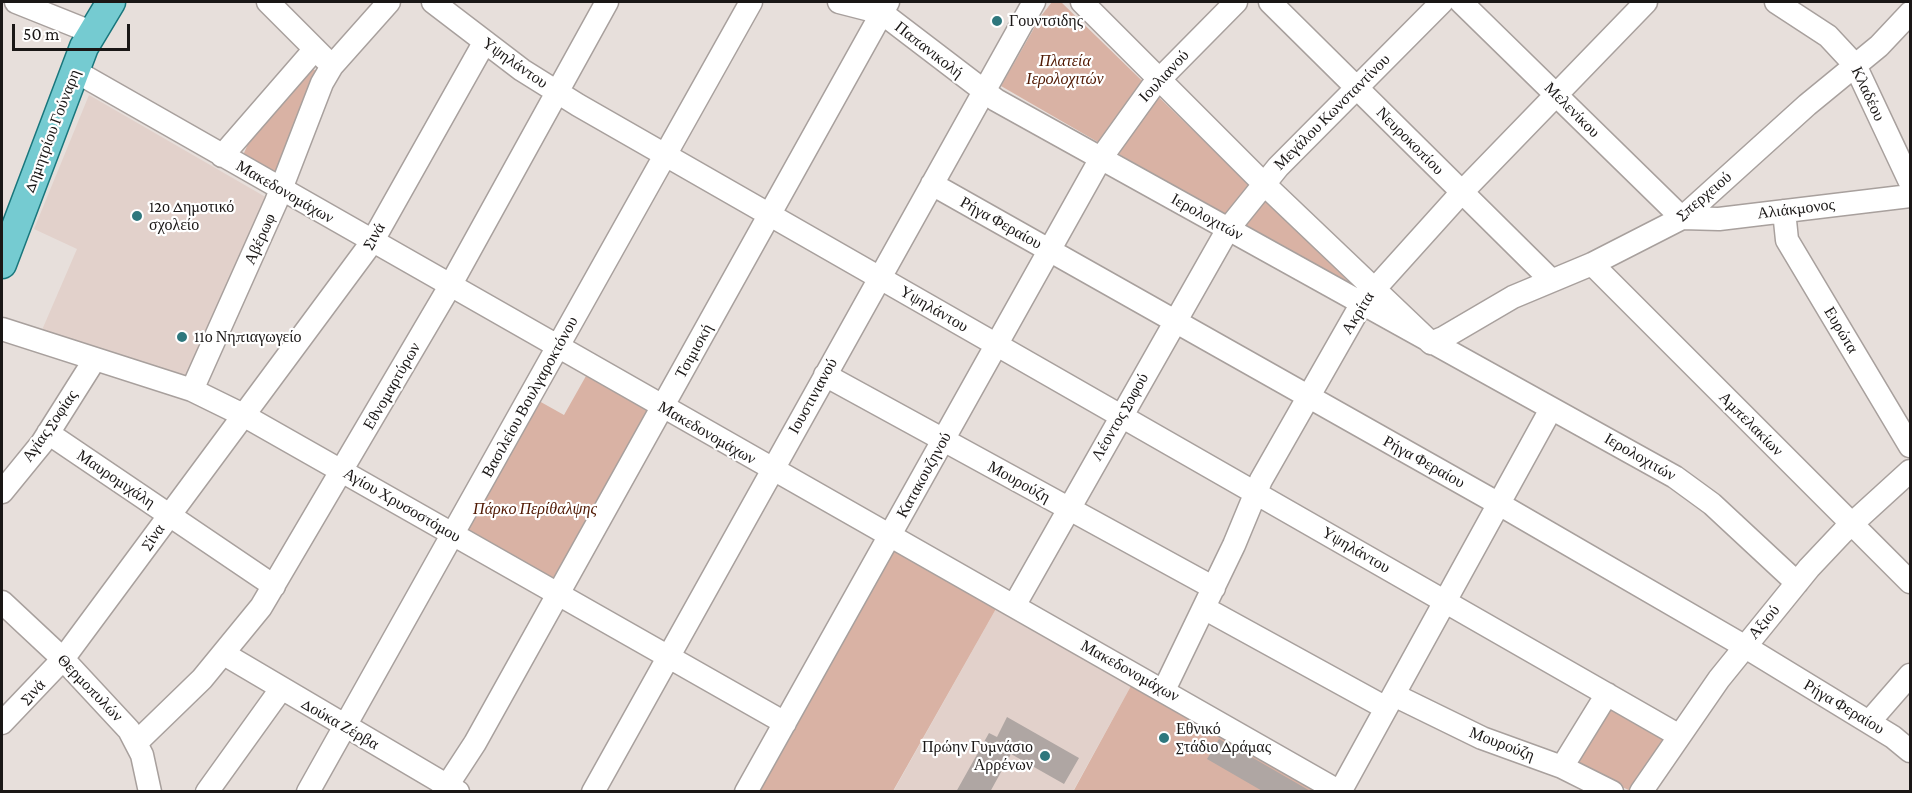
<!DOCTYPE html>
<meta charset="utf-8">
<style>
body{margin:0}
#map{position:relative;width:1912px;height:793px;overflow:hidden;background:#e7dfdb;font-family:"Crimson Pro",serif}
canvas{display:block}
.frame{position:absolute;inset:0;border:3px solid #1a1716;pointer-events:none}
.scale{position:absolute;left:12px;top:24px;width:118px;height:27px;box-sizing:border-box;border:3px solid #1a1716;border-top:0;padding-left:8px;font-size:18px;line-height:21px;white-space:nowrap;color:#1a1716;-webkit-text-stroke:4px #fff;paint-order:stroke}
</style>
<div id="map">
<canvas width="1912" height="793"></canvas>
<div class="frame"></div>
<div class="scale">50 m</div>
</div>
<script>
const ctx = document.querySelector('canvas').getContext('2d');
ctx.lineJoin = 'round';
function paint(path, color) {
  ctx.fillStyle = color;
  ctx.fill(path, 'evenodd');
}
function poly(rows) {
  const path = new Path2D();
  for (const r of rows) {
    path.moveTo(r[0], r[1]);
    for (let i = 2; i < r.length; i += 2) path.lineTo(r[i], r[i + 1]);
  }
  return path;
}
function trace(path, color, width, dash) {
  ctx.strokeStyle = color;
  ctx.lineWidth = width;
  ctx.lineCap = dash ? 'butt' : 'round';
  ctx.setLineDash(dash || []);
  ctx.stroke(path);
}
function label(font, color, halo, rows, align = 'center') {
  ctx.font = font + ' "Crimson Pro",serif';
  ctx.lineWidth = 4.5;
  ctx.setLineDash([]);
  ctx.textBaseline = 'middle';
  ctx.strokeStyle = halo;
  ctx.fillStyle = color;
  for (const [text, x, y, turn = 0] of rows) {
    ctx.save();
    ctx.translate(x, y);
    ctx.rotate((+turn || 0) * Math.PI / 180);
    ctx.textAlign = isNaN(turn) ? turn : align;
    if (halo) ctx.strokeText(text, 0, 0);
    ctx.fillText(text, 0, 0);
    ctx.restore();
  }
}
paint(poly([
 [89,95,269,199,189,378,42,330,77,249,34,229],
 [997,607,1132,684,1073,791,893,792]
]), '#e2d1cb');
paint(poly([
 [1052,2,1061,2,1347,280,1345,285,1001,86,1041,16],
 [310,68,319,72,277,174,245,157,244,153,248,144,302,73],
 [586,376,648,411,553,580,465,530,539,401,564,415],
 [894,551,997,607,893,791,758,792],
 [1132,684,1319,792,1073,792],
 [1606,702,1667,737,1631,791,1570,764]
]), '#d9b2a4');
paint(poly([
 [1007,717,1079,758,1064,784,1011,754,990,792,956,792,989,733,997,737],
 [1219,739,1248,755,1312,792,1264,792,1207,759]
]), '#afa6a3');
const minor = poly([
 [16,2,91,32],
 [268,2,325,59],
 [433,2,522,70,578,105,1678,735],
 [839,2,882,13,996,100,1675,477,1712,504,1797,583],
 [1082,2,1263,183,1431,343,1443,338,1513,297,1592,264,1682,218,1807,105,1879,46,1910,13],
 [1270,2,1551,280],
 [1461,2,1682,218],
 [1776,2,1828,36,1855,65,1910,182],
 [75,71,1340,792],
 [222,156,315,49],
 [932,184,1499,504,1744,646,1893,737,1910,751],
 [1784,211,1787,240,1910,446],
 [1682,218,1719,219,1910,196],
 [1592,264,1910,582],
 [2,329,192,390,243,415,785,723],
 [825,375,1214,588],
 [192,390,276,202,322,83,332,66,389,2],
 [48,433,274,586],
 [2,492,42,443,95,359],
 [2,602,63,659,129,730,142,755,150,792],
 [1014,606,1228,229,1278,167,1442,2],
 [1204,608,1386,708],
 [224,654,458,792],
 [1164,690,1234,545,1261,480,1362,303,1462,192,1646,2],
 [1394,695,1482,738,1562,767,1612,792],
 [1869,722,1910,675],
 [2,723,63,659,372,242,484,43],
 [137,742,202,679,261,607,450,286,607,2],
 [1562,767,1607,694],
 [207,792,281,689],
 [308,792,751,2],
 [443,792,475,743,888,2],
 [593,792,1034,2],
 [746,792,1101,158,1152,87,1236,2],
 [1340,792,1551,409],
 [1641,792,1719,679,1809,568,1843,532,1910,471]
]);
const major = poly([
 [2,264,84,47,111,2]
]);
trace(minor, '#a8a09d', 25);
trace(major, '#19767c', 31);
trace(minor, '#fff', 22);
trace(major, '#75cbd1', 28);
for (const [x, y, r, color] of [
 [997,21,6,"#2e777d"],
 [137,216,6,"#2e777d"],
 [182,337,6,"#2e777d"],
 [1164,738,6,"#2e777d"],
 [1045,756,6,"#2e777d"]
]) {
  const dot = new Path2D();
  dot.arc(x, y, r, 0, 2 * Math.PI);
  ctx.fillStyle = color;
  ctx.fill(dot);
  trace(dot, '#fff', 2);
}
label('16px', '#1a1716', '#fff', [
 ["Γουντσιδης",1009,21],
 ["12ο Δημοτικό",149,207],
 ["σχολείο",149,225],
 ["11ο Νηπιαγωγείο",194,337],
 ["Εθνικό",1176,729],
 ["Στάδιο Δράμας",1176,747],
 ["Πρώην Γυμνάσιο",1033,747,"right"],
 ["Αρρένων",1033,765,"right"]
], 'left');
label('16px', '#1a1716', '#fff', [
 ["Παπανικολή",929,50,38],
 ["Υψηλάντου",515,63,35],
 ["Ιουλιανού",1164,76,-47],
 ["Κλαδέου",1868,94,65],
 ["Μελενίκου",1572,110,45],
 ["Μεγάλου Κωνσταντίνου",1332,112,-45],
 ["Δημητρίου Γούναρη",52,131,-69],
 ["Νευροκοπίου",1410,141,45],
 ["Μακεδονομάχων",285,192,30],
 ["Σπερχειού",1704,196,-40],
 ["Αλιάκμονος",1796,209,-7],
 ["Ιερολοχιτών",1207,217,29],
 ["Ρήγα Φεραίου",1001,223,29],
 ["Σινά",374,236,-58],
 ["Αβέρωφ",260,239,-66],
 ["Υψηλάντου",934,309,30],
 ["Ακρίτα",1358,313,-58],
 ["Ευρώτα",1841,330,59],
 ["Τσιμισκή",694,351,-61],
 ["Εθνομαρτύρων",392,386,-60],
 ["Ιουστινιανού",813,396,-61],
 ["Βασιλείου Βουλγαροκτόνου",530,397,-61],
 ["Λέοντος Σοφού",1120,417,-60],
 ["Αμπελακίων",1751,424,45],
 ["Αγίας Σοφίας",50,426,-55],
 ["Μακεδονομάχων",707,433,30],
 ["Ιερολοχιτών",1640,457,30],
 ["Ρήγα Φεραίου",1424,462,29],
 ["Κατακουζηνού",924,475,-61],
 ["Μαυρομιχάλη",116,479,34],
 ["Μουρούζη",1019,482,29],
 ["Αγίου Χρυσοστόμου",402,505,30],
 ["Σίνα",153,537,-54],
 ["Υψηλάντου",1356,550,30],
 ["Αξιού",1764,622,-50],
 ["Μακεδονομάχων",1130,671,29],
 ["Θερμοπυλών",90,688,46],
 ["Σινά",33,692,-46],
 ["Ρήγα Φεραίου",1844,707,31],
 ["Δούκα Ζέρβα",340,724,30],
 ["Μουρούζη",1502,744,21]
]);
label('italic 16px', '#4f1701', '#fff', [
 ["Πλατεία",1065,61],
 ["Ιερολοχιτών",1065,79],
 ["Πάρκο Περίθαλψης",535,509]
]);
</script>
